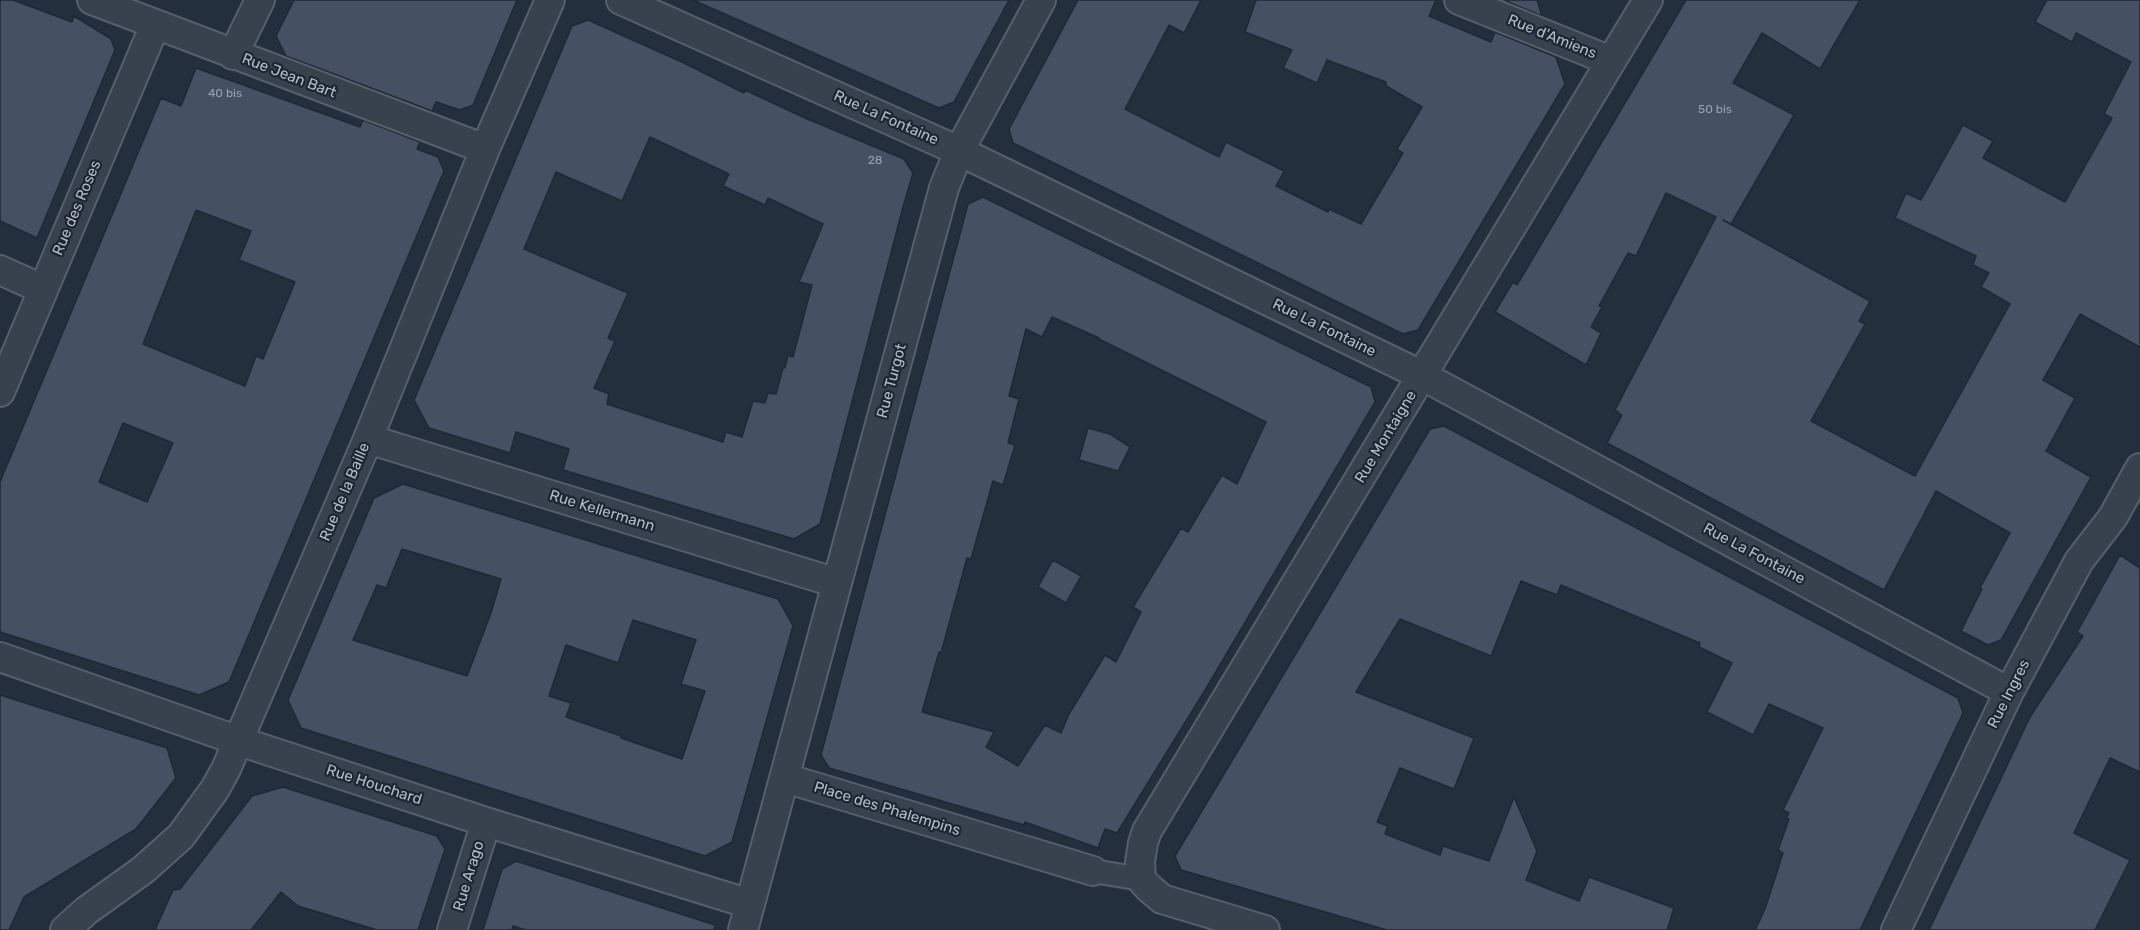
<!DOCTYPE html>
<style>
body{margin:0}
canvas{display:block;background:#242f3e}
</style>
<canvas width="2140" height="930"></canvas>
<script>
const ctx = document.querySelector('canvas').getContext('2d');
ctx.lineJoin = 'round';
function paint(path, color) {
  ctx.fillStyle = color;
  ctx.fill(path, 'evenodd');
}
function poly(rows) {
  const path = new Path2D();
  for (const r of rows) {
    path.moveTo(r[0], r[1]);
    for (let i = 2; i < r.length; i += 2) path.lineTo(r[i], r[i + 1]);
  }
  return path;
}
function trace(path, color, width, dash) {
  ctx.strokeStyle = color;
  ctx.lineWidth = width;
  ctx.lineCap = dash ? 'butt' : 'round';
  ctx.setLineDash(dash || []);
  ctx.stroke(path);
}
function label(font, color, halo, rows, align = 'center') {
  ctx.font = font + ' Rubik,sans-serif';
  ctx.lineWidth = 4.5;
  ctx.setLineDash([]);
  ctx.textBaseline = 'middle';
  ctx.strokeStyle = halo;
  ctx.fillStyle = color;
  for (const [text, x, y, turn = 0] of rows) {
    ctx.save();
    ctx.translate(x, y);
    ctx.rotate((+turn || 0) * Math.PI / 180);
    ctx.textAlign = isNaN(turn) ? turn : align;
    if (halo) ctx.strokeText(text, 0, 0);
    ctx.fillText(text, 0, 0);
    ctx.restore();
  }
}
const building = poly([
 [0,0,13,0,72,22,74,16,111,39,115,50,37,238,0,221,0,0],
 [294,0,517,0,473,105,460,110,436,102,432,111,286,56,276,36,294,0],
 [693,0,1009,0,954,102,939,108,693,0],
 [1078,0,1201,0,1184,33,1169,25,1125,109,1219,157,1226,142,1284,171,1276,186,1328,212,1329,209,1361,224,1403,153,1397,149,1422,107,1386,86,1386,82,1327,60,1317,83,1283,68,1292,50,1245,32,1256,0,1436,0,1429,16,1491,42,1495,32,1556,57,1565,84,1418,330,1403,334,1013,143,1009,129,1078,0],
 [1508,0,1537,0,1542,16,1508,2,1508,0],
 [1686,0,1860,0,1820,69,1762,33,1733,83,1794,115,1731,224,1723,220,1870,301,1859,321,1865,324,1811,421,1915,476,2010,304,1981,287,1989,273,1973,265,1976,256,1895,218,1906,193,1921,200,1963,125,1993,141,1983,158,2065,202,2112,118,2104,114,2131,62,2076,33,2072,42,2035,22,2047,0,2140,0,2140,347,2080,314,2043,380,2075,398,2046,451,2091,477,2001,640,1988,645,1961,631,1982,589,1980,588,2010,533,1936,491,1884,590,1607,443,1622,415,1615,410,1716,217,1666,193,1636,256,1628,253,1599,306,1602,307,1591,327,1601,333,1586,365,1495,312,1513,282,1517,285,1686,0],
 [588,20,684,63,744,93,745,90,805,118,904,159,913,173,903,207,820,524,794,539,563,470,569,449,516,432,510,453,429,428,414,400,572,26,588,20],
 [650,137,729,174,723,186,765,205,768,198,823,224,799,282,812,285,793,357,788,355,785,368,783,368,776,394,768,393,765,403,753,401,742,437,726,432,723,442,607,404,609,394,594,388,615,341,608,338,628,293,524,249,556,172,622,201,650,137],
 [196,68,360,127,363,120,420,142,417,149,438,157,444,171,229,682,199,695,0,632,0,482,161,98,181,106,196,68],
 [196,210,251,231,239,260,295,282,263,359,256,356,245,386,143,344,196,210],
 [123,423,173,443,147,502,99,482,123,423],
 [983,197,1371,387,1375,402,1207,687,1117,833,1105,829,1098,848,1025,822,1024,825,829,768,821,755,968,204,983,197],
 [1052,317,1099,338,1099,339,1266,422,1237,484,1222,475,1188,532,1181,528,1133,607,1141,612,1116,662,1105,655,1069,714,1061,733,1045,725,1018,766,986,747,994,732,922,712,939,652,941,653,967,558,971,559,993,481,1003,485,1015,445,1008,443,1019,399,1009,396,1026,329,1042,337,1052,317],
 [1444,426,1958,698,1963,713,1860,930,1755,930,1765,909,1783,853,1778,850,1789,819,1786,818,1789,813,1783,810,1823,728,1769,704,1753,735,1707,712,1732,663,1699,647,1700,643,1561,585,1557,595,1521,581,1491,656,1400,619,1356,692,1474,738,1454,789,1400,768,1377,822,1388,826,1385,834,1440,855,1443,846,1489,861,1514,797,1537,851,1526,880,1579,901,1589,877,1674,908,1667,930,1387,930,1181,870,1175,856,1430,429,1444,426],
 [1088,428,1110,434,1130,447,1118,471,1079,460,1088,428],
 [403,484,778,599,793,626,732,842,705,856,301,728,288,700,374,498,403,484],
 [402,549,501,579,491,613,467,676,353,640,377,585,386,588,402,549],
 [633,620,696,640,681,684,705,691,682,759,621,738,621,736,566,717,571,703,549,696,566,645,618,663,633,620],
 [2120,555,2140,568,2140,772,2110,758,2074,833,2130,860,2095,930,1929,930,2030,717,2083,636,2077,632,2120,555],
 [1053,560,1081,576,1066,603,1038,587,1053,560],
 [0,695,167,748,176,778,136,829,24,897,9,930,0,930,0,695],
 [283,787,437,836,445,849,418,930,377,930,298,906,281,892,251,930,155,930,173,890,180,889,252,796,283,787],
 [516,861,715,925,714,930,526,930,513,926,512,930,483,930,502,869,516,861]
]);
paint(building, '#455162');
trace(building, '#1f2835', 1.5);
const pedestrian = poly([
 [1093,871,1141,879]
]);
const minor = poly([
 [92,0,485,149],
 [621,0,959,151,1423,376,2009,692],
 [1459,0,1611,61],
 [233,55,260,0],
 [0,270,42,289],
 [0,392,155,25],
 [368,439,837,583],
 [0,657,239,741,486,822,750,904],
 [785,778,1093,871],
 [65,930,86,911,143,870,181,836,215,789,226,769,368,439,485,149,550,0],
 [452,930,486,822],
 [743,930,944,188,959,151,1041,0],
 [1265,930,1162,899,1148,887,1141,879,1140,862,1143,843,1147,831,1648,0],
 [1896,930,2009,692,2079,561,2113,517,2140,468]
]);
trace(pedestrian, '#565f6c', 26);
trace(minor, '#565f6c', 32);
trace(pedestrian, '#38414e', 22);
trace(minor, '#38414e', 28);
label('12px', '#98a1af', null, [
 ["40 bis",225,94],
 ["50 bis",1715,110],
 ["28",875,161]
]);
label('15px', '#b4bcc9', '#1d2633', [
 ["Rue d'Amiens",1552,37,22],
 ["Rue Jean Bart",289,76,21],
 ["Rue La Fontaine",886,118,24],
 ["Rue des Roses",77,208,-67],
 ["Rue La Fontaine",1324,328,26],
 ["Rue Turgot",892,381,-75],
 ["Rue Montaigne",1386,437,-59],
 ["Rue de la Baille",345,492,-67],
 ["Rue Kellermann",602,511,17],
 ["Rue La Fontaine",1754,554,28],
 ["Rue Ingres",2009,694,-63],
 ["Rue Houchard",374,785,18],
 ["Place des Phalempins",887,809,17],
 ["Rue Arago",469,876,-73]
]);
</script>
